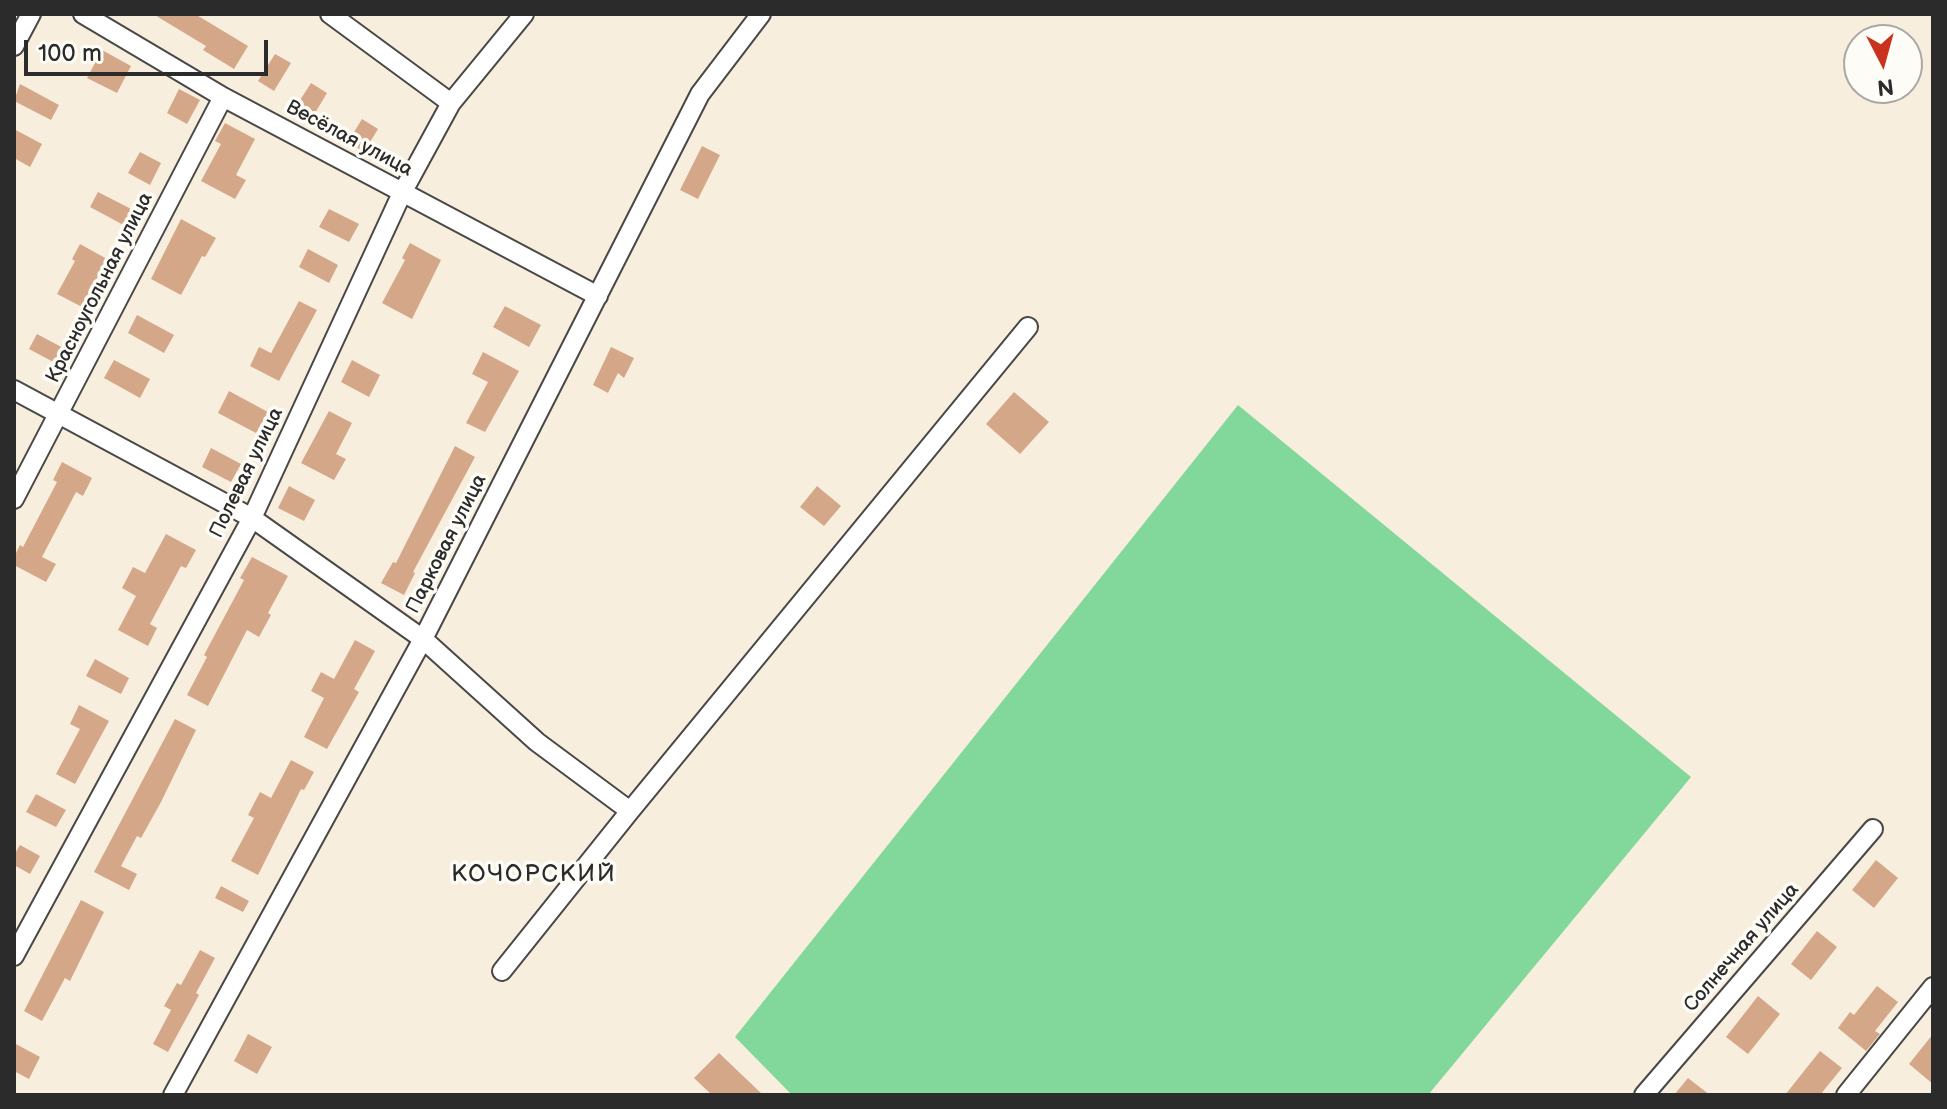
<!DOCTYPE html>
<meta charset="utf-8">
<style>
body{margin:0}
#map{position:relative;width:1947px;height:1109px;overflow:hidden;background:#f8eede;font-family:"Balsamiq Sans",sans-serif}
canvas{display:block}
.frame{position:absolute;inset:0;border:16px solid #2b2b2b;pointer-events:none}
.north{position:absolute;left:1843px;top:24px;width:80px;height:80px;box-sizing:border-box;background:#fdfcf7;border:2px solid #a9a8a5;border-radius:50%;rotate:174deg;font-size:22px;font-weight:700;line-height:32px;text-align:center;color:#2b2b2b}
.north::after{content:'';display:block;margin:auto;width:28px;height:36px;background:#c8321e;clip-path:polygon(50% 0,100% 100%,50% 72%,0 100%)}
.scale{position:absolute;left:24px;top:40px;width:244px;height:36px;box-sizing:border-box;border:4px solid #2b2b2b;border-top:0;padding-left:10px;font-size:24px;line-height:28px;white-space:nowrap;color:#2b2b2b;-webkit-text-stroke:6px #fdfcf7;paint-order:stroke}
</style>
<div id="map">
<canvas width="1947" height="1109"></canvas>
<div class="frame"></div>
<div class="north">N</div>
<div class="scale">100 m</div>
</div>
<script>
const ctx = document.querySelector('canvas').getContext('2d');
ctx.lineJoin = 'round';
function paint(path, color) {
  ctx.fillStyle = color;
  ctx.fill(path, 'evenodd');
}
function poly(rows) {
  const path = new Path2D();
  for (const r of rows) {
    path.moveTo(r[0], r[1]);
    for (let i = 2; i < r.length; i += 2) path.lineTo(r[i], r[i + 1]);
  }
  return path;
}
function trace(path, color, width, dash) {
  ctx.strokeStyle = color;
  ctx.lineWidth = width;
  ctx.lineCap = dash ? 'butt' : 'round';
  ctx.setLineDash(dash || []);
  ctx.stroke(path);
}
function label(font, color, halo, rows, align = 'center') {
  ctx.font = font + ' "Balsamiq Sans",sans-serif';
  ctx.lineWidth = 7;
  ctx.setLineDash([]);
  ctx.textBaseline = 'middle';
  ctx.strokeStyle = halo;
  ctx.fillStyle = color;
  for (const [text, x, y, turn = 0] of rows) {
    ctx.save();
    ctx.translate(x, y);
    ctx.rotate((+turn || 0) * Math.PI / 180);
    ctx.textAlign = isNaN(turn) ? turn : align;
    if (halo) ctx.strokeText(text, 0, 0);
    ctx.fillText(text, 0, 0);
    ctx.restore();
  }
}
paint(poly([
 [1238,405,1691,777,1428,1095,792,1095,735,1037]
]), '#82d79a');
paint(poly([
 [153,14,195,14,248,46,234,69,203,50,206,46],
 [102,50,131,66,117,93,87,78],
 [275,54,291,63,274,91,258,81],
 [311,83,327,93,312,118,295,108],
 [20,84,59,105,51,120,14,101],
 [179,89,200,100,187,124,167,113],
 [362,119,378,129,364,152,348,142],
 [225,123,255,139,236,175,246,180,235,199,201,181,221,144,215,141],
 [14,129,42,144,30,167,14,158],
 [702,146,720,155,698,199,680,190],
 [140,152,161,163,150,185,128,173],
 [98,192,137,212,129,228,90,207],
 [329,209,359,224,349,242,319,227],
 [181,219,216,238,205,257,202,256,181,295,151,279],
 [410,243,441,260,412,319,382,303,405,260,402,258],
 [80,244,107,259,90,291,96,295,88,310,57,294,75,261,72,259],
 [308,249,338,265,329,283,299,267],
 [299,301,317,310,279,381,250,366,259,347,271,353],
 [505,306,541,325,529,347,493,327],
 [137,315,174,335,164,353,128,333],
 [37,334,67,350,59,365,29,349],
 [611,347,634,358,624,378,618,373,608,393,593,385],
 [483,352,519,371,485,432,466,423,488,382,472,374],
 [114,360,150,379,140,398,104,378],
 [352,360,380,375,369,397,341,382],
 [229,391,268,412,256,433,218,413],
 [1014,392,1049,422,1020,454,986,424],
 [329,411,352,423,336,454,346,459,334,480,301,463],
 [455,446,475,457,413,572,415,573,404,595,381,583,393,562,396,563],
 [211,448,241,464,231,482,202,467],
 [62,462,92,478,83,496,76,492,42,557,56,564,46,582,14,565,14,557,20,545,23,547,57,482,53,480],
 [289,486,315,500,304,521,278,508],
 [817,486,841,506,824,526,800,507],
 [166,534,196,550,186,568,181,566,150,624,157,628,148,646,118,630,136,596,122,588,133,567,145,573],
 [252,557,288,576,268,613,271,615,259,637,247,630,208,706,187,695,207,657,204,655,244,580,240,578],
 [355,640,375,651,354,689,359,692,327,749,304,737,324,698,311,691,321,672,334,679],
 [95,659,129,678,121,694,86,676],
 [79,705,109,721,75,784,56,774,80,729,70,724],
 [175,719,196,730,161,802,141,838,137,836,121,866,137,874,129,890,94,872],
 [291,760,314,772,304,790,301,789,258,875,231,861,254,818,248,815,260,792,271,798],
 [36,794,66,810,56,827,26,812],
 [20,845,40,856,30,874,14,865,14,855],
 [1876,860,1898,878,1874,908,1852,890],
 [221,886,249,901,243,912,215,898],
 [81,900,104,912,70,981,65,978,42,1021,24,1011],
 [1817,931,1837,947,1811,980,1791,964],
 [200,950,215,958,196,993,199,995,168,1052,153,1044,171,1010,164,1006,177,983,181,985],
 [1877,986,1898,1002,1875,1031,1880,1034,1866,1051,1838,1028,1850,1012,1854,1015],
 [1758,996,1780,1014,1748,1054,1726,1037],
 [248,1034,272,1047,257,1074,234,1061],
 [1933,1034,1933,1084,1909,1064],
 [14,1043,40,1057,29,1079,14,1071],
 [1820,1051,1842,1068,1820,1095,1785,1095],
 [719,1053,763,1095,712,1095,694,1078],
 [1688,1078,1710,1095,1674,1095]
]), '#d5a789');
const street = poly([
 [83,14,223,97,598,296],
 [330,14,451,103],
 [14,46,31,14],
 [14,390,252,518,423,639,537,742,630,811],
 [14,499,223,97],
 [14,956,252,518,402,193,451,103,524,14],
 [502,971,630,811,1028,327],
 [173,1095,423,639,700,94,761,14],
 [1644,1095,1873,829],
 [1846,1095,1933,987]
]);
trace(street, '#4a4846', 22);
trace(street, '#fff', 18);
label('20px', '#2b2b2b', '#fdfcf7', [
 ["Весёлая улица",349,139,28],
 ["Красноугольная улица",100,288,-63],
 ["Полевая улица",247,473,-64],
 ["Парковая улица",447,544,-63],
 ["Солнечная улица",1742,948,-49]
]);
ctx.letterSpacing = '2px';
label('24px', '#2b2b2b', '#fdfcf7', [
 ["КОЧОРСКИЙ",534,875]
]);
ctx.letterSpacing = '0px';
</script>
